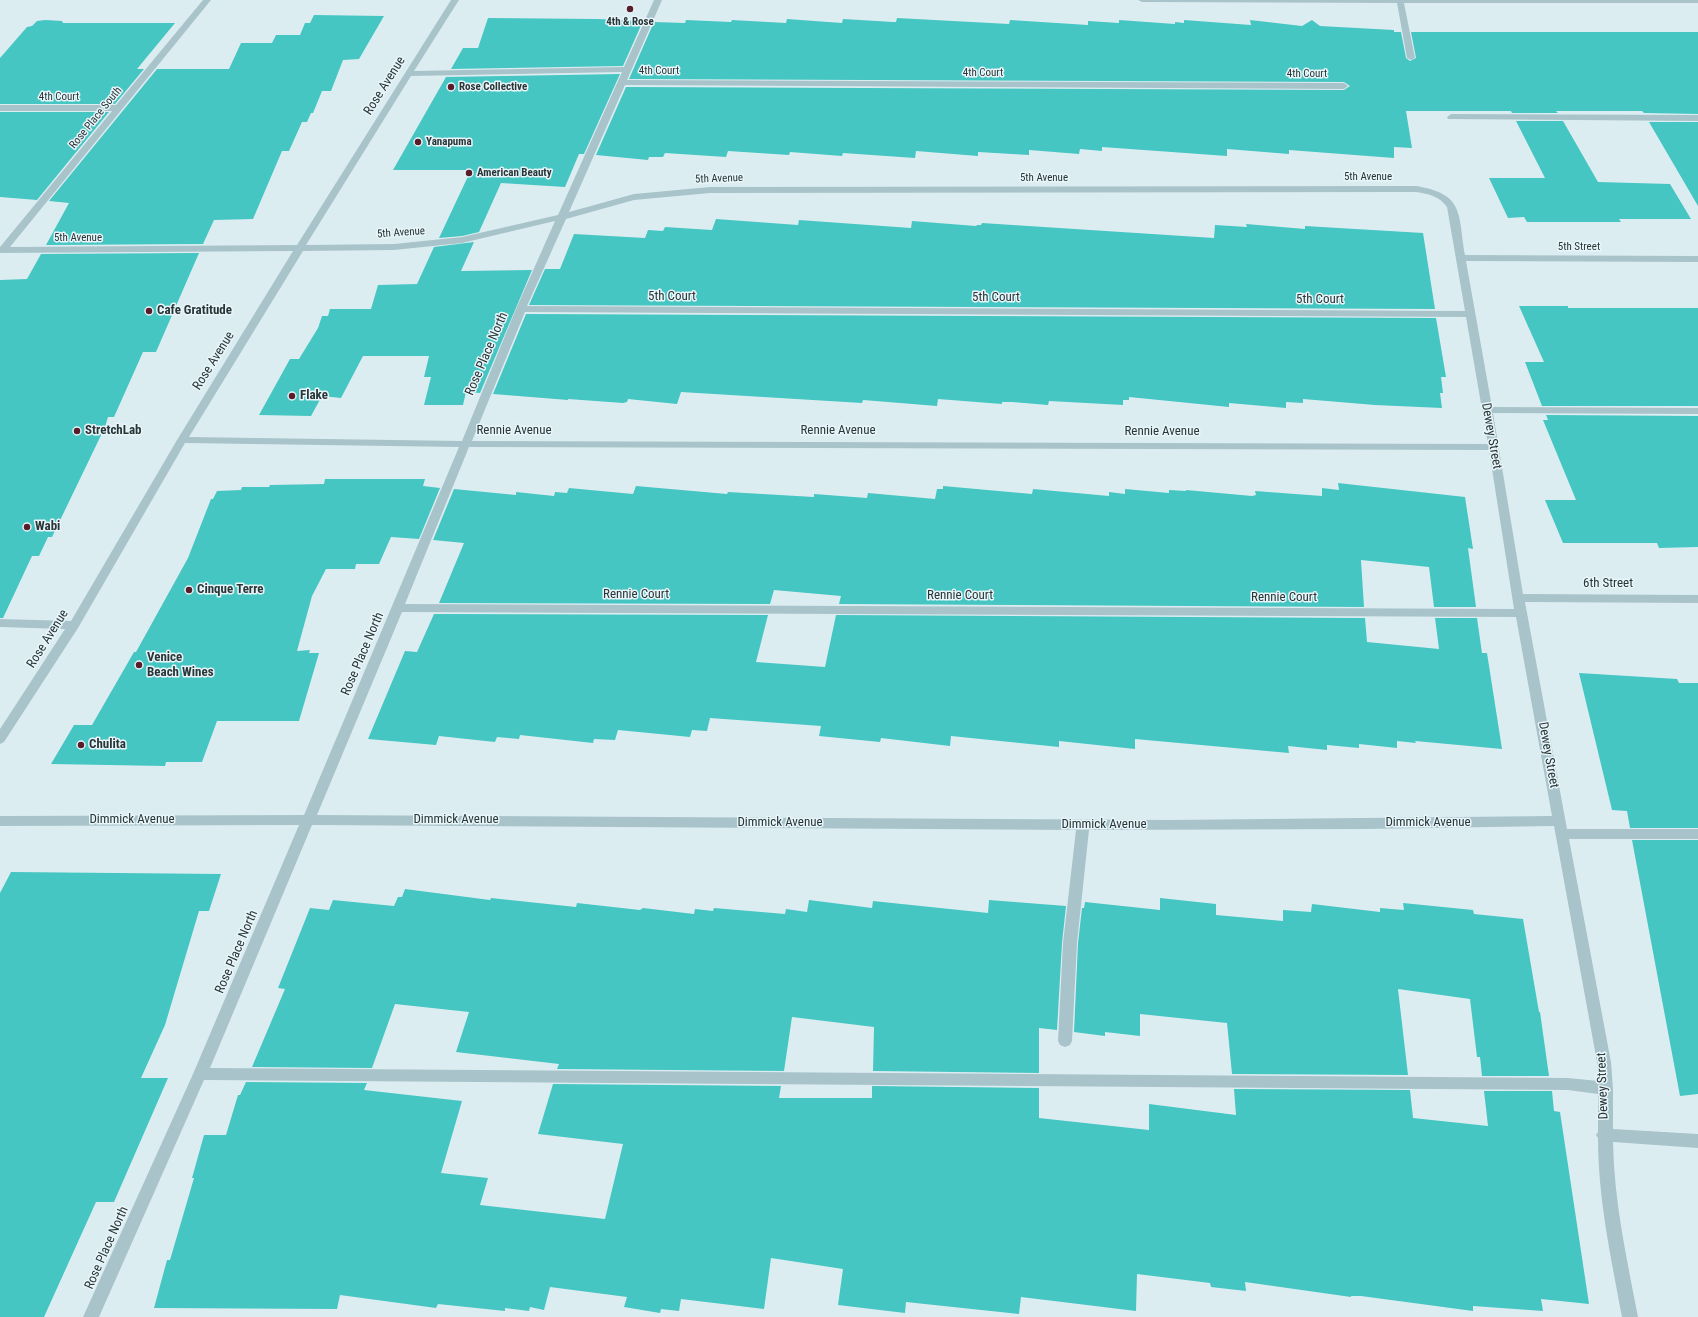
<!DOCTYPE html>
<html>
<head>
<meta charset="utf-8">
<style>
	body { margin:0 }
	canvas { display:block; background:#dcedf2 }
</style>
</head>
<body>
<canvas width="1698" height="1317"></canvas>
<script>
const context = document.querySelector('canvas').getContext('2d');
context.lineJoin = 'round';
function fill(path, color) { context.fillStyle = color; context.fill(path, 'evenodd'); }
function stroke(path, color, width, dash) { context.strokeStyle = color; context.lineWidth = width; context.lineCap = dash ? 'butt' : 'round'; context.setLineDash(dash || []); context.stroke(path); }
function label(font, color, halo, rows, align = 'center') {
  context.font = font + ' "Roboto Condensed",sans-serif'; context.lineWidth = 3; context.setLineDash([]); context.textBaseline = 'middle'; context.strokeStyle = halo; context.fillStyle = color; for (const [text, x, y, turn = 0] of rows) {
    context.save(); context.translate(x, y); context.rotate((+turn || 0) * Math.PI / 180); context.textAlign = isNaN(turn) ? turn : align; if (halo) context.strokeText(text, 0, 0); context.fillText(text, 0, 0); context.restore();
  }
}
const building = new Path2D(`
	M314,15L384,16L359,59L343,60L331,91H322L313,113H311L307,122H302L289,151H282L253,219L214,220L203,244L46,245L69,203L49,201L157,69H229L241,43H272L276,35H300L305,23H310Z
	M488,18L598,19L643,21L623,66L451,69L463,48H478Z
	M897,18L1009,24L1010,20L1088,25V21L1119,23V20L1175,24V22L1184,23V20L1251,25L1250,20L1302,26L1312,20L1320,26L1394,30V32H1401L1406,58L1410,61L1416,58L1411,32H1698V114L1644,113L1642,111H1556L1558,113H1512L1511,111H1406L1412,148L1394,147V158L1289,150V154L1227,149V156L1102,147V151L1080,149L1079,154L1029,150V155L978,152V156L916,151L915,158L843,153L842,156L790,152L789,155L728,151L726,157L665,153L663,157H649L648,160L596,155L626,87L1344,90L1350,86L1344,82L629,79L654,22L685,23L686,20L731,22L732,20L786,23L787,19L842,23L843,19L893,22H896Z
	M45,20L62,21L63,23H175L137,69H144L115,104H0V58L27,27L32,26L37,21Z
	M620,74L584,154H579L565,187L501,183L479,232L462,236L439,238L471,170H393L446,77Z
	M0,112H109L37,200L0,197Z
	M1516,121H1563L1598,182L1670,184L1691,219H1619L1621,222H1527L1524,217L1508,218L1489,178H1545Z
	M1649,122H1698V206Z
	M716,219L798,225L799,220L911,228L912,221L976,226L977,225H981L982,223L1214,238L1215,225L1247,227L1246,224L1305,229V226L1423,233L1435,309L529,305L545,269H560L574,234L645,238L648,230L663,231L665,227L712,230Z
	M474,242L461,271L532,270L480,393L466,392L463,405H424L431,377H424L429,356H363L341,398L322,396L311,416L259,415L290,359H299L318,328L322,316H328L330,309H371L378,285L417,284L434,247Z
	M199,253L156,352H143L114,417H108L105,427L52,537H48L39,556H32L3,618H0V280L27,279L41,254Z
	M1519,306H1568V308H1698V406H1542L1525,362H1544Z
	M526,314L1436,318L1446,377H1441L1443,393H1440L1442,408L1375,405L1303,399V403L1286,402V408L1229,403V407L1129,397V400H1123V405L1049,401L1048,405L1012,402H1002V404L938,399L937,406L863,400L862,403L681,392L677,404L628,399L627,402L623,403L568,399V400L493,394Z
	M1546,415L1698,416V547L1659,548L1657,543H1563L1545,500H1576L1543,420H1548Z
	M325,479H425L423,486L440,488L419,539L391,537L379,564H356L355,569H326L312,596L297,651L310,650L309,653H319L299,721H217L202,762H166L165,766L51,764L74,725H92L134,652H136L188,558L211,499H213L217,491L241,490L242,487H269L270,485L324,484Z
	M1338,483L1465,497L1473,549L1468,548L1476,607H1434L1429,567L1361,560L1364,607L839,604L841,596L774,590L770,604L439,603L464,543L433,540L454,489L516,495V492L554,496L555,492L567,493L569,488L633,494L636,486L727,494L728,492L814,497V494L867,498L868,493L935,499L937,489H943V486L1032,494L1033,489L1109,496V492L1125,494V489L1169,493V490L1186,491V490L1252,496L1256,495L1255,491L1322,496V488L1339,490Z
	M434,614L768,615L756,662L825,667L836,615L1365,618L1367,642L1439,649L1435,618H1477L1482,653H1487L1502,749L1415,741L1416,743L1397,741V748L1359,744V748L1327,745V750L1288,746L1289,753L1135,739V749L1059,741V747L951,736L950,746L881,738L880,742L819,736L821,726L710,718L707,731L692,730L690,737L618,730L615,740L594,739L593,743L520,735L519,739L497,737L495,742L439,736L436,745L368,739L405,651L417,652Z
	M1579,673L1677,679L1679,683H1698V828H1630L1627,811L1612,810Z
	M1632,840H1698V1094L1680,1096Z
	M11,872L221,874L209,911H199L165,1025L141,1078H168L114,1202H96L44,1317H0V893Z
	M405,889L490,900L491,898L576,907L577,903L640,910L643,908L694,914L695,909L713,911L714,908L785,914L786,909L807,912L809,900L872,908L873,901L988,913L989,900L1066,906L1062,943L1057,1030L1039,1028V1073L873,1071L874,1027L792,1017L784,1071L557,1069L559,1064L456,1052L469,1012L395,1004L372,1068L252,1067L285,989L278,988L310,908L329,910L333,900L394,906L398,897H402Z
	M1160,898L1216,904V915L1283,921V910L1311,912L1312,904L1380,912V908L1404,910L1403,903L1473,910L1474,914L1523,919L1539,1012H1540L1549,1076H1482L1480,1057H1477L1470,999L1398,989L1408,1075L1232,1074L1227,1023L1140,1014V1036L1105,1032V1036L1074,1032L1078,943L1082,908H1084L1085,902L1160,910Z
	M246,1082L367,1083L364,1090L462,1101L441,1173L488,1178L480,1205L605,1219L623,1144L538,1134L553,1084L781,1086L779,1098H872V1086L1039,1088V1118L1149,1130V1104L1236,1115L1234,1089L1410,1090L1413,1118L1488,1126L1484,1091H1552L1554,1111L1560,1112L1589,1304L1541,1299L1543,1311L1473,1306V1311L1361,1296H1351V1297L1245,1282L1246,1291L1211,1287L1210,1283L1137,1274L1136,1311L1021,1297L1019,1314L906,1302L905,1313L838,1305L843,1269L771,1258L764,1309L681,1299L679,1311L661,1309L660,1313L624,1307L627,1297L550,1287L544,1310L530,1307L529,1311L505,1308V1311L438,1304L436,1308L340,1295L337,1309L154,1308L167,1260H170L194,1178H192L204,1135H226L238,1095H240Z`);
const minor = new Path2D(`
	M203,0H211L10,247L297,245L451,0H459L414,71L624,67L654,0H662L627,80L1344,83L1348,86L1344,89L625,85L569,212L634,194L710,187L1416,186C1465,194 1458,214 1465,255L1698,256V262L1466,261L1492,407L1698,408V414L1493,413L1523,594L1698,595V603L1525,602L1567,829H1698V839H1569L1611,1062L1613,1089V1129L1698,1134V1148L1613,1142C1614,1202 1627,1259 1638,1317H1622C1611,1257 1598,1199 1598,1138L1596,1135L1598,1132V1094L1568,1090L204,1080L99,1317H83L193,1074L299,825L0,826V816L304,815L459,447L185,443L78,628L4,742L0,744V729L65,629L0,627V619L71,621L177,440L293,251L0,253V247L112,111H0V105H116ZM622,72L558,215L462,237L394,244L306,245L411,76ZM1416,192C1429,194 1439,196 1447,207L1465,311L527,306L566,219L634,200L710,193ZM555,221L516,309L462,441L189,437L303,251L394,250L462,243ZM525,312L1466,317L1488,444L472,441ZM469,447L1489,450L1514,609L405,604ZM402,612L1516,617L1552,816L1170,820L317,815ZM312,825L1076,830L1063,943L1058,1041L1060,1045L1065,1047L1070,1045L1072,1041L1077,943L1089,830L1365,829L1554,826L1597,1062L1598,1081L1568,1078L210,1068Z
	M1138,0H1698V3H1404L1415,58L1411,60L1407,58L1397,3L1142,2Z
	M1451,114L1698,115V121L1448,119L1447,117Z`);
const markers = [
	[630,9,4,"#591d2a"],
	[451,87,4,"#591d2a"],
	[418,142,4,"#591d2a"],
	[469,173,4,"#591d2a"],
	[149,311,4,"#591d2a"],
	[292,396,4,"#591d2a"],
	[77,431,4,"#591d2a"],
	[27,527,4,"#591d2a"],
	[189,590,4,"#591d2a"],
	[139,665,4,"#591d2a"],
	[81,745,4,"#591d2a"]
];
const farPoinames = [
	["4th & Rose",630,22,"center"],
	["Rose Collective",459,87],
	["Yanapuma",426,142],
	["American Beauty",477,173]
];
const farStreetnames = [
	["4th Court",659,71],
	["4th Court",983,73],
	["4th Court",1307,74],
	["4th Court",59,97],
	["Rose Place South",96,118,-51],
	["5th Avenue",1368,177],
	["5th Avenue",1044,178],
	["5th Avenue",719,179,-2],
	["5th Avenue",401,233,-4],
	["5th Avenue",78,238],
	["5th Street",1579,247]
];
const streetNames = [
	["Rose Avenue",385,86,-58],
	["5th Court",672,297],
	["5th Court",996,298],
	["5th Court",1320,300],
	["Rose Place North",487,354,-67],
	["Rose Avenue",214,361,-58],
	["Rennie Avenue",514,431],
	["Rennie Avenue",838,431],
	["Rennie Avenue",1162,432],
	["Dewey Street",1491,436,80],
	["6th Street",1608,584],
	["Rennie Court",636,595],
	["Rennie Court",960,596],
	["Rennie Court",1284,598],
	["Rose Avenue",48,639,-58],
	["Rose Place North",363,654,-67],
	["Dewey Street",1548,755,80],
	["Dimmick Avenue",132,820],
	["Dimmick Avenue",456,820],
	["Dimmick Avenue",780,823],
	["Dimmick Avenue",1428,823],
	["Dimmick Avenue",1104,825],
	["Rose Place North",237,952,-67],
	["Dewey Street",1603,1086,-92],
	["Rose Place North",107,1248,-66]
];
const poiNames = [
	["Cafe Gratitude",157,311],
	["Flake",300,396],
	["StretchLab",85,431],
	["Wabi",35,527],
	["Cinque Terre",197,590],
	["Venice",147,658],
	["Beach Wines",147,673],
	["Chulita",89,745]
];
fill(building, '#46c6c2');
fill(minor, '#a8c4ca');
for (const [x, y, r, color] of markers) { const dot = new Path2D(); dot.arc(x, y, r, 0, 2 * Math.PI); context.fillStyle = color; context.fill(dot); stroke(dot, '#e8f5fa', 1.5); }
label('bold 11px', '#283637', '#e8f5fa', farPoinames, 'left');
label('11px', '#283637', '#e8f5fa', farStreetnames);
label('13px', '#283637', '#e8f5fa', streetNames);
label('bold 13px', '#283637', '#e8f5fa', poiNames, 'left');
</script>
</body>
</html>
